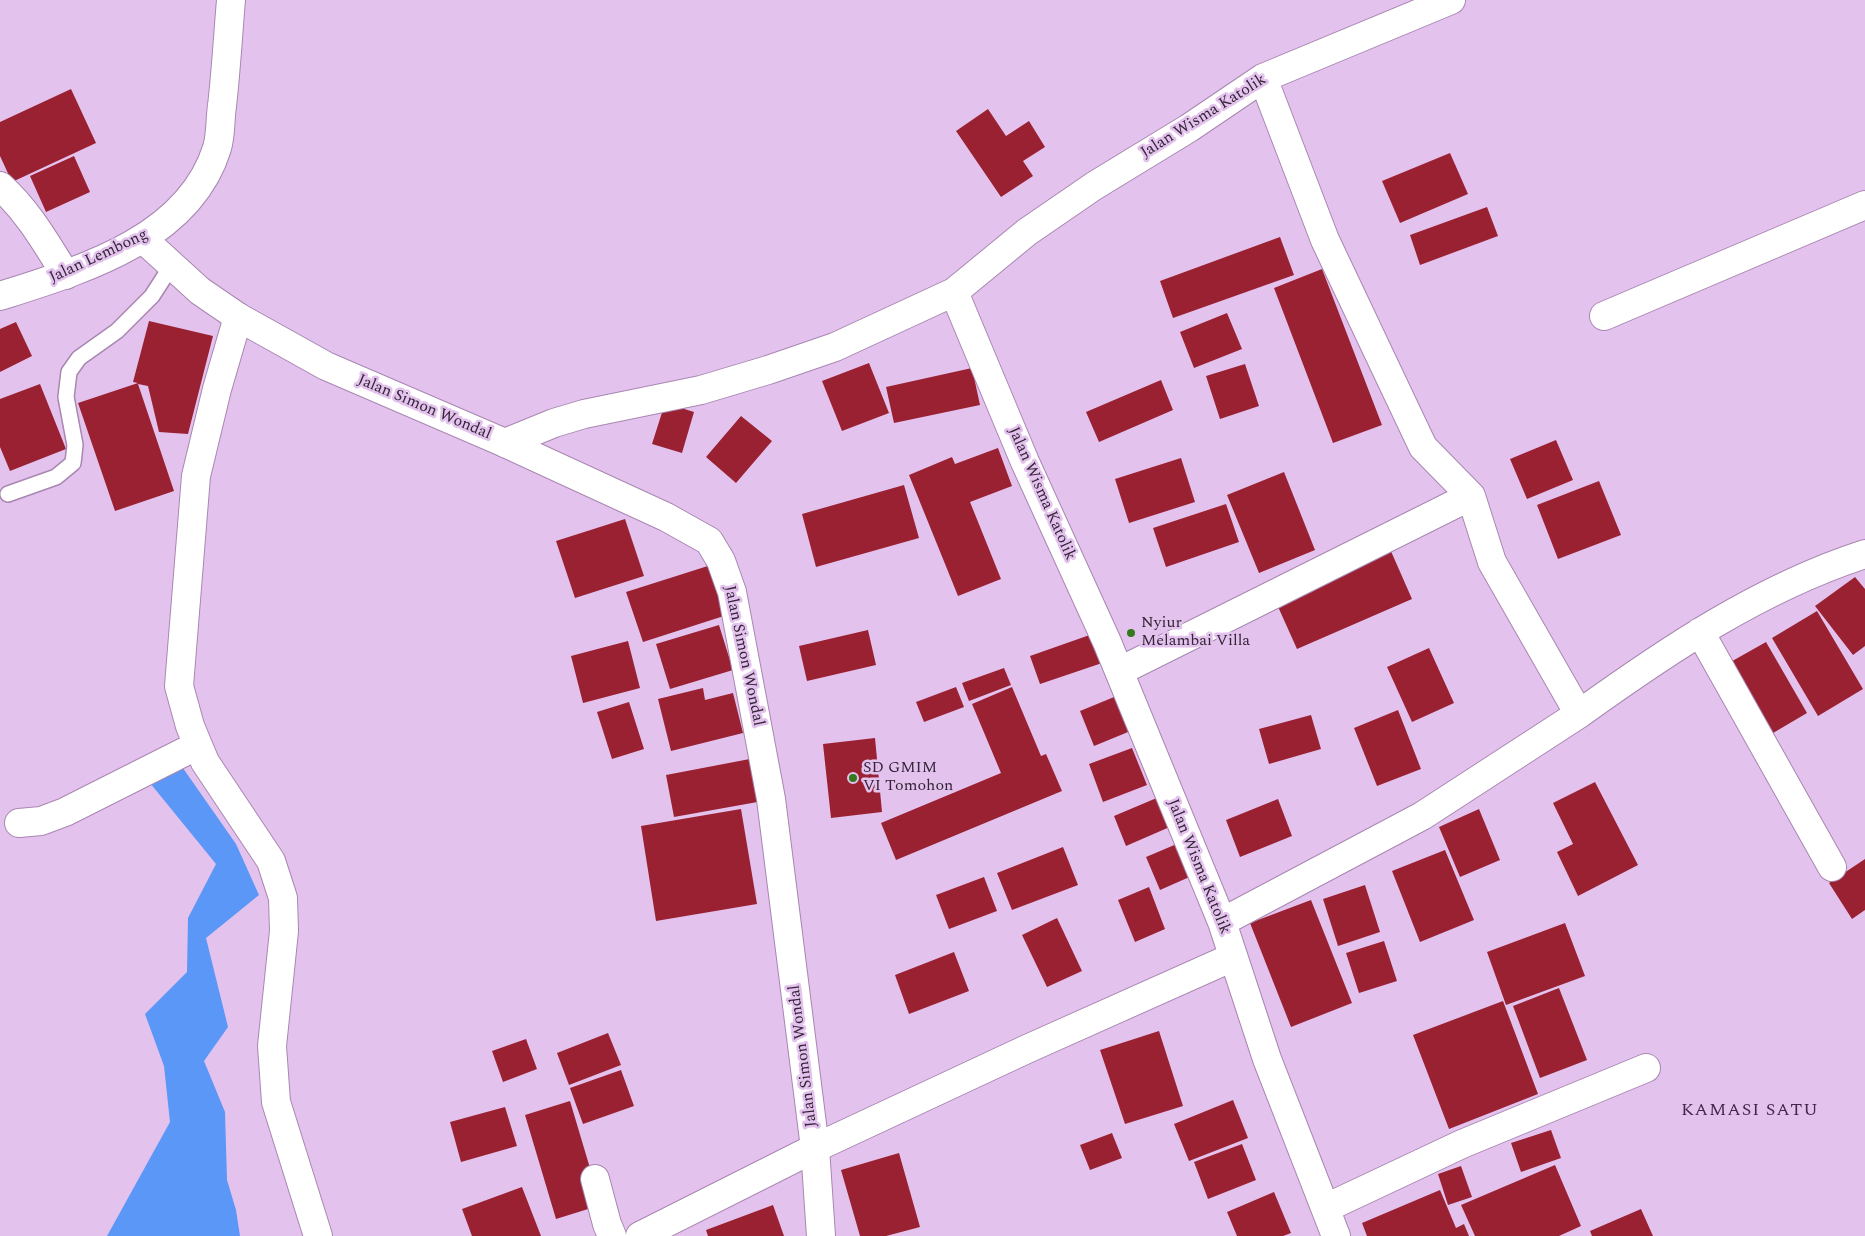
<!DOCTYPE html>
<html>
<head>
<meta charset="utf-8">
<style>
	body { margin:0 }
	canvas { display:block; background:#e4c2ee }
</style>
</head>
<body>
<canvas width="1865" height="1236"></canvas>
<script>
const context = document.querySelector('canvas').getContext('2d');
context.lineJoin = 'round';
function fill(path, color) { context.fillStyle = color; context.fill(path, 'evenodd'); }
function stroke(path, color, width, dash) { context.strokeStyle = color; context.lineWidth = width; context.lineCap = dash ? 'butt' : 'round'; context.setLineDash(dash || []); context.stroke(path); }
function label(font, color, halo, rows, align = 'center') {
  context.font = font + ' Spectral,serif'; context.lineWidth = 5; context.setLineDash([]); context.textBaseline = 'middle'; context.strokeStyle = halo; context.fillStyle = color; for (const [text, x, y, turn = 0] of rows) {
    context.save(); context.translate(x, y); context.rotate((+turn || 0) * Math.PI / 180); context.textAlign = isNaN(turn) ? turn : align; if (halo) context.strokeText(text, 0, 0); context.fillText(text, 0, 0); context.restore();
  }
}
const water = new Path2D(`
	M178,761L236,844L259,895L206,938L228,1027L204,1061L225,1112L227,1180L236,1210L240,1236H107L170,1122L164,1066L145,1014L187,972L188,918L216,864L150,783Z`);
const building = new Path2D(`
	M71,89L96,143L12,182L0,156V122Z
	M988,109L1006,136L1029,121L1045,147L1023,161L1033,176L1001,197L956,131Z
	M1450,153L1468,194L1400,223L1382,181Z
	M74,156L90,192L46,212L30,176Z
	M1487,207L1498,236L1420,265L1410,235Z
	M1280,237L1294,275L1173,318L1160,281Z
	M1322,269L1382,425L1333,443L1274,288Z
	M1227,313L1242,349L1194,368L1180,332Z
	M149,321L213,336L188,434L159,432L148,386L138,384L174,491L115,511L78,403L138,383L133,382Z
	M16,322L32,356L0,372V329Z
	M869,363L889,413L842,431L822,381Z
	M1245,364L1259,406L1220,419L1206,376Z
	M972,368L980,405L894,423L886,387Z
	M1161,380L1173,410L1099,442L1086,412Z
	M40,384L66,449L10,471L0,447V399Z
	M665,403L694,412L682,453L652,444Z
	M741,416L772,441L736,483L706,457Z
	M1556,440L1573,480L1527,499L1510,459Z
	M998,448L1012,486L970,502L1001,579L958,596L909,475L952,457L955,464Z
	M1181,458L1195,502L1129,523L1115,479Z
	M1284,472L1315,550L1259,573L1227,495Z
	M1599,481L1621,535L1558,559L1537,505Z
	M904,485L919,538L816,567L802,514Z
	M1226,504L1239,542L1166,567L1153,528Z
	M625,519L644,576L575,598L556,541Z
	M1390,549L1412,599L1297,649L1275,600Z
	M711,565L727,615L643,642L626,592Z
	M1855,577L1865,589V646L1853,655L1815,606Z
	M1817,611L1863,689L1818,716L1772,638Z
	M719,625L733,670L670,689L656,644Z
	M868,630L876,665L807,681L799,646Z
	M1101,631L1111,660L1040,684L1030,656Z
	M628,641L640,688L583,703L571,656Z
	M1766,642L1807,713L1768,736L1727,664Z
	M1429,648L1454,703L1412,722L1387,667Z
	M1004,668L1011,685L969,701L962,683Z
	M956,687L964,707L924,722L916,702Z
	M1012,687L1041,756L1046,754L1062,791L896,860L881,823L1001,773L972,704Z
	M703,688L705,700L733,693L743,733L671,751L658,699Z
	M1119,695L1133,730L1094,746L1080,711Z
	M629,702L644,749L612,759L597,712Z
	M1398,710L1421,769L1377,786L1354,728Z
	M1311,715L1321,749L1269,764L1259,729Z
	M875,738L882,812L831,818L823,744Z
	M1132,748L1147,785L1103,802L1089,764Z
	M755,758L763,801L674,817L666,775Z
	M1595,782L1638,865L1578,896L1557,852L1573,844L1553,803Z
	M1159,797L1172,826L1126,846L1114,816Z
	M1278,799L1292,836L1240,857L1226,820Z
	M741,809L757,904L656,921L641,826Z
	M1479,809L1500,860L1460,877L1439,827Z
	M1179,843L1194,875L1160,890L1146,857Z
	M1063,847L1078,885L1012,910L997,873Z
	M1445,850L1474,920L1420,942L1392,871Z
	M1865,859V910L1852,919L1829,883Z
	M984,877L997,911L949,929L936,895Z
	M1365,885L1380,932L1338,946L1323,899Z
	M1149,887L1165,929L1135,942L1118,900Z
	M1311,900L1352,1003L1291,1027L1250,923Z
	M1057,918L1082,971L1047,987L1022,935Z
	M1565,923L1585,976L1506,1005L1487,952Z
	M1384,941L1397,981L1359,993L1346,953Z
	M954,952L969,991L909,1014L895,975Z
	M1559,988L1587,1060L1540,1078L1513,1006Z
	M1503,1001L1538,1094L1449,1129L1413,1035Z
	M1159,1031L1183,1106L1125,1124L1100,1050Z
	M608,1033L621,1065L569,1085L557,1053Z
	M526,1039L537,1069L503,1082L492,1051Z
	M621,1070L634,1106L583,1124L570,1088Z
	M1233,1100L1248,1138L1189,1161L1174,1124Z
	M570,1101L601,1205L556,1219L525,1115Z
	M505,1107L517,1146L461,1162L450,1122Z
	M1551,1130L1561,1158L1521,1172L1511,1143Z
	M1112,1133L1122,1158L1090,1170L1080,1145Z
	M1242,1144L1256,1180L1208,1199L1194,1162Z
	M899,1153L920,1227L886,1236H860L841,1170Z
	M1555,1165L1581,1226L1559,1236H1475L1461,1205Z
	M1461,1166L1472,1197L1448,1205L1438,1174Z
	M522,1187L541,1236H472L462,1209Z
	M1440,1190L1456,1228L1464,1224L1469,1236H1367L1362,1223Z
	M1274,1192L1291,1233L1283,1236H1237L1227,1212Z
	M773,1205L784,1236H708L706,1230Z
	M1641,1209L1653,1236H1592L1590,1231Z`);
const lane = new Path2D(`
	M8,494L56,477L73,463L75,445L66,397L69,372L79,358L117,331L152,296L172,265`);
const street = new Path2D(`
	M1263,78L1325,240L1423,447L1471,496L1492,562L1579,714C1668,650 1760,588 1865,554
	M0,186C28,211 46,243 66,275
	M1604,316L1865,205
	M238,317L217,389L196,476L179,686L190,726L205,762L271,861L283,898L284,931L272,1046L276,1102L318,1236
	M505,443L554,423L584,414L701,390L768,370L835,347L954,292
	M1700,632L1832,867
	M1120,671L1471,496
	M19,823L41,821L65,812L198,745
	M1222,922L1422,816L1579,714
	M595,1179L607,1224L612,1236
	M1326,1208L1462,1144L1646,1068
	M640,1236L815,1148L1027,1049L1233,957
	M1336,1236L1267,1059L1222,922L1107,642L1025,462L954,292L1027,232L1094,186L1189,128L1263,78L1451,0`);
const secondary = new Path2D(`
	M143,239L200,291L238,317L326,366L505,443L666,517L709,541L721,561L732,592L771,799L815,1148L821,1236
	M0,296C82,270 189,239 217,148C221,135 220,119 222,106C226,71 228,35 231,0`);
const markers = [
	[1131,633,5,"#34791b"],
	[853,778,5,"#34791b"]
];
const streetNames = [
	["Jalan Wisma Katolik",1204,117,-32],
	["Jalan Lembong",99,257,-25],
	["Jalan Simon Wondal",424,408,23],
	["Jalan Wisma Katolik",1041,494,66],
	["Jalan Simon Wondal",743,656,78],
	["Jalan Wisma Katolik",1198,867,68],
	["Jalan Simon Wondal",804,1056,-97]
];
const poiNames = [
	["Nyiur",1141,624],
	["Melambai Villa",1141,642],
	["SD GMIM",863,769],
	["VI Tomohon",863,787]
];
const neighbourhoodNames = [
	["KAMASI SATU",1750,1111]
];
fill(water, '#5a97f6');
fill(building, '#992132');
stroke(lane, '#a887b1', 18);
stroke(street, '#a887b1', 30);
stroke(secondary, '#a887b1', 30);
stroke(lane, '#fff', 15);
stroke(street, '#fff', 28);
stroke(secondary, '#fff', 28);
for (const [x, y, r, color] of markers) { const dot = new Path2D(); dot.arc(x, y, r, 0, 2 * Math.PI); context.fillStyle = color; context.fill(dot); stroke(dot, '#e4c2ee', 2); }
label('16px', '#332536', '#e4c2ee', streetNames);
label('16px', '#332536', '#e4c2ee', poiNames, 'left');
context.letterSpacing = '1px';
label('18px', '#43274a', '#e4c2ee', neighbourhoodNames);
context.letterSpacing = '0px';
</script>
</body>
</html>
